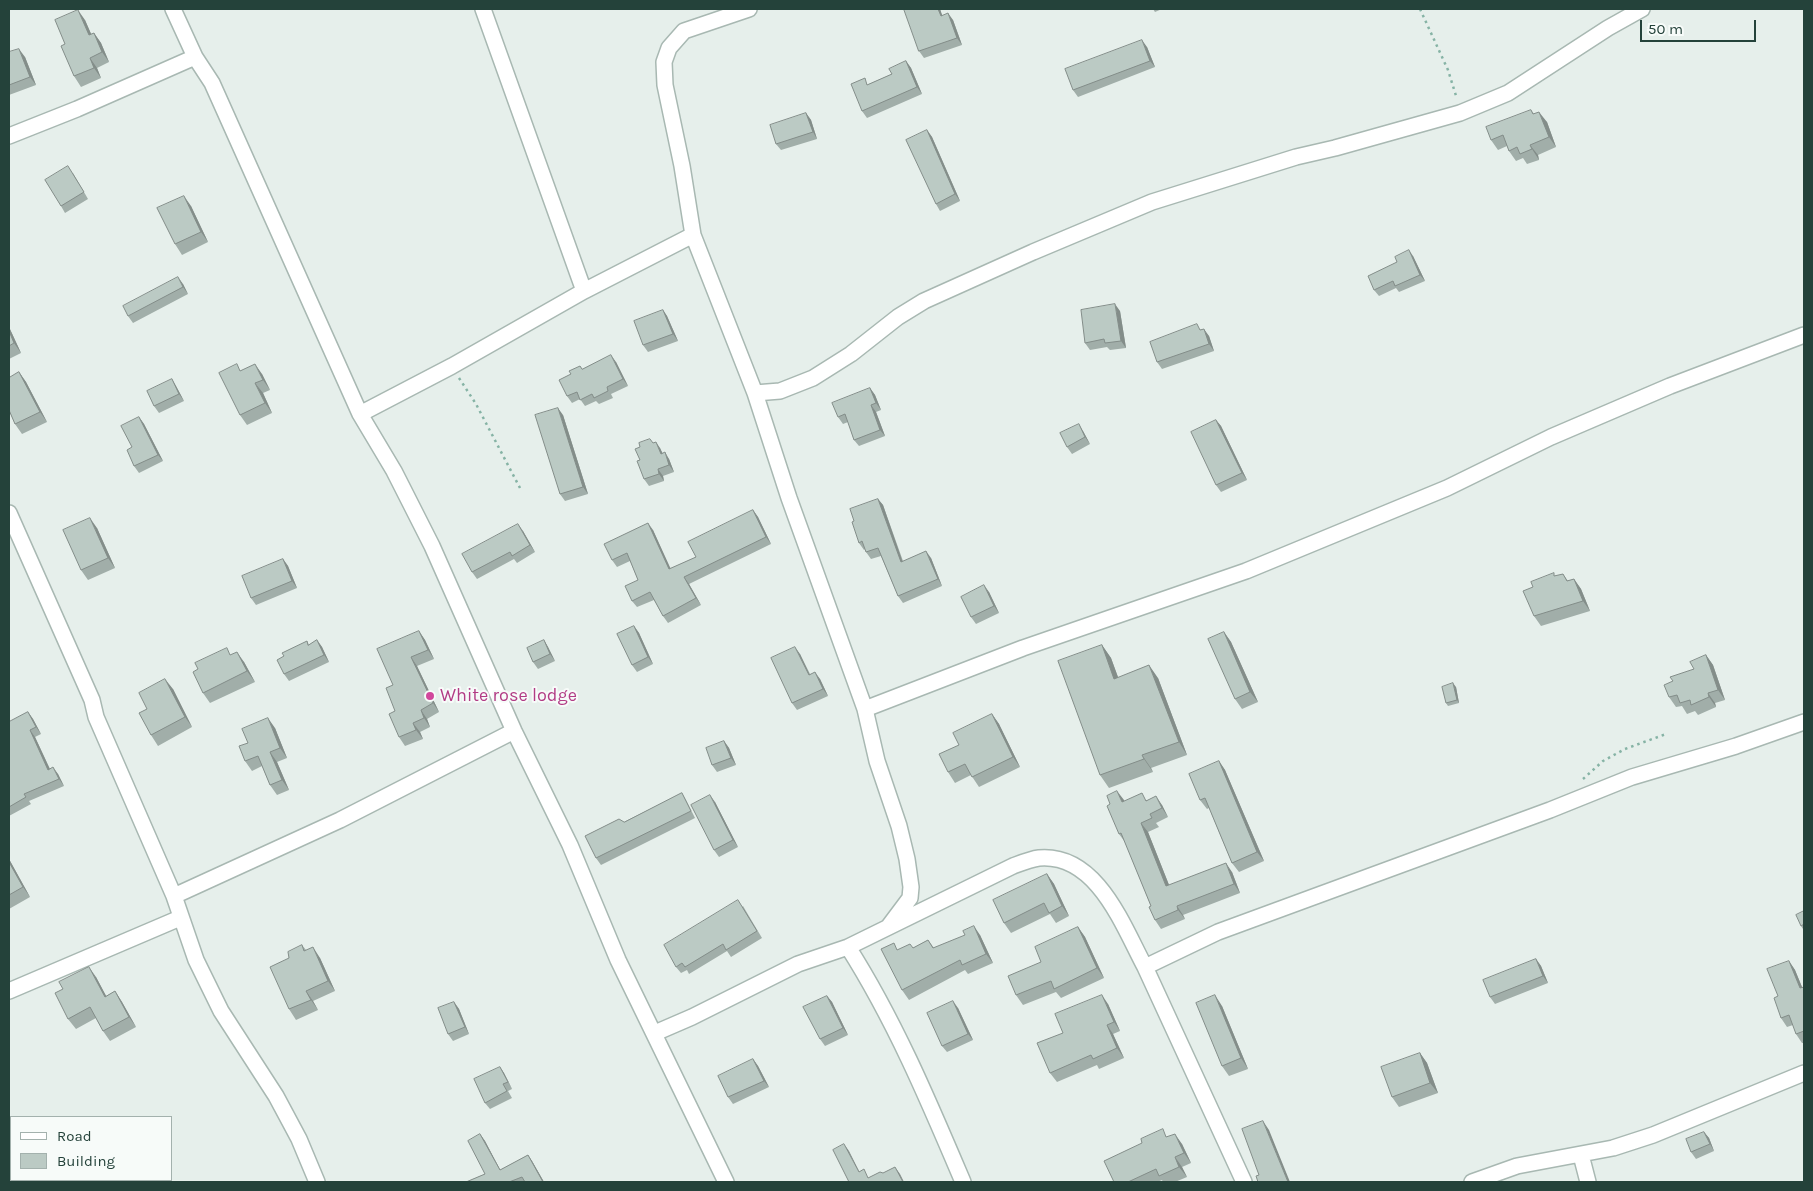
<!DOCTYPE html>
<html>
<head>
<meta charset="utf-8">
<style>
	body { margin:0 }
	#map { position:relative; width:1813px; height:1191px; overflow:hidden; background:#e6efeb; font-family:Karla,sans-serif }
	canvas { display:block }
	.frame { position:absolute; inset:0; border:10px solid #24423a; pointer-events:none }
	.legend { position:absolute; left:10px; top:1116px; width:162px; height:65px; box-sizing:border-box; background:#f7fbf9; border:1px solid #a3b1ad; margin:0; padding:6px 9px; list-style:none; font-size:15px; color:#24423a }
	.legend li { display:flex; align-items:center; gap:10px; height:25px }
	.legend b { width:25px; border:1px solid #a3b1ad }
	.scale { position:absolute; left:1640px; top:20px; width:116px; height:22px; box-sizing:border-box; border:2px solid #24423a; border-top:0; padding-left:6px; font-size:15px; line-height:18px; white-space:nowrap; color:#24423a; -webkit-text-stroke:4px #f7fbf9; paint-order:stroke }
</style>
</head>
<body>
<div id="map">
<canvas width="1813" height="1191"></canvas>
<div class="frame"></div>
<ul class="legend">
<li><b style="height:6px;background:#fff"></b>Road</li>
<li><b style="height:14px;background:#bbcac4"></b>Building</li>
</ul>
<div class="scale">50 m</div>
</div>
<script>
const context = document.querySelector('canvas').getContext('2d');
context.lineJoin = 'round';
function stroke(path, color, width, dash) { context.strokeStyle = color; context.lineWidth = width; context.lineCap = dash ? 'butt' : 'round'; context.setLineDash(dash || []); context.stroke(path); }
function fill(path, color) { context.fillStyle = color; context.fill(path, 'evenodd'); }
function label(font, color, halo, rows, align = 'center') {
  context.font = font + ' Karla,sans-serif'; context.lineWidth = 4; context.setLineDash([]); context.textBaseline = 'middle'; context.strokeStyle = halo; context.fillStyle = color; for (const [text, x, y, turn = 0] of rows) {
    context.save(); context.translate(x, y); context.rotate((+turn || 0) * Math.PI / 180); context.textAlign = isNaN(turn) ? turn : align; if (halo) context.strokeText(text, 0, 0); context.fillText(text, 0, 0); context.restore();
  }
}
const path = new Path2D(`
	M1420,9L1448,70L1457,99
	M459,378L476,404L520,488
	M1583,779L1603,761L1625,749L1666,734`);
const street = new Path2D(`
	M173,9L195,57L212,83L360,414L394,471L432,546L514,731L570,845L618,960L726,1182
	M483,9L584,291
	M749,9L684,31L669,48L664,62L665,85L682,166L693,235L755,393L789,498L865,709L877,761L899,826L907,859L911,887L910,898L889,926
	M9,136L77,109L195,57
	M755,393L780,391L813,378L851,354L898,317L924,301L1033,252L1152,202L1296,157L1335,148L1460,113L1508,93L1608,28L1642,9
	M360,414L452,366L584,291L693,235
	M9,513L92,700L96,717L174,896L196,960L221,1011L276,1096L299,1139L317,1182
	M865,709L1023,648L1246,571L1447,488L1551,437L1670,386L1804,335
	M174,896L340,820L514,731
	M848,947C895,1021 929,1102 963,1182
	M1145,967L1244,1182
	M9,991L180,918
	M655,1033L692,1017L798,964L848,947L1013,866C1021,863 1031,859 1039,858C1097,853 1123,926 1145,967L1218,932L1550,810L1632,777L1736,746L1804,722
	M1581,1155L1588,1182
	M1472,1182L1517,1166L1613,1148L1653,1135L1804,1073`);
const wall = new Path2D(`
	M904,9H940L942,16L953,20L962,45L924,58L919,51Z
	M1153,9H1162L1155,12Z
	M85,20L91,34L94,33L101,43L109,62L97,68L101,78L81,87L74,76L65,44Z
	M1147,47L1155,67L1078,97L1073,90Z
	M9,52L25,57L36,85L9,95Z
	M906,61L911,68L922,94L867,118L862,111L869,84L892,74Z
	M1531,110L1534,114L1547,122L1556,147L1538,155L1539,160L1527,164L1523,158L1516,161L1509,151L1507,146L1498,150L1491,140Z
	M806,113L811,120L817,139L781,150L776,144Z
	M927,130L932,137L960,201L940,211L936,204Z
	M73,173L88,199L65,213L61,206Z
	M191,206L208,242L182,255L175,244Z
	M1413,256L1425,281L1399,292L1396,288L1379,296L1374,290Z
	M183,284L188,294L133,323L128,316Z
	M663,310L667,316L678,341L648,352L643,345Z
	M1120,311L1126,348L1110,350L1107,347L1090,350L1085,343Z
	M9,327L21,353L9,359Z
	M1201,330L1209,336L1214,351L1162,369L1157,362Z
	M616,362L628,386L611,394L613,398L599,404L596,401L585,406L580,399L572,403L567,396L571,374L580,366L582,369Z
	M241,370L262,374L270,390L263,393L272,413L247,425L240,415Z
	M19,372L26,382L47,422L22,434L15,424L10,413L9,414V378Z
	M172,379L176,386L184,401L159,413L154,406Z
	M870,388L875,395L881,410L876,412L885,436L859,446L854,440L848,422L843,424L838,417Z
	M563,415L588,494L565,501L560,494Z
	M139,417L144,424L163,461L139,473L134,466L132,447Z
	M1216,420L1221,426L1247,480L1221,492L1216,485Z
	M1083,431L1090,444L1072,454L1067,447Z
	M653,443L660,448L662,453L669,459L674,472L663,476L664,481L649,486L644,479Z
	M878,499L883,505L903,561L931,558L942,586L903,603L898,596L881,556L871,559L866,552L865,549L864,550L859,543L854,521Z
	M753,510L758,517L771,544L689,584L701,605L668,623L663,616L654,600L637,607L632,601L638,580L630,561L617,567L612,560L653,530L670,569L696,557Z
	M97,528L115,568L88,580L81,570Z
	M523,531L535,552L517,563L514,559L477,579L472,572Z
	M283,559L288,566L297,588L256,605L251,598Z
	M1563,574L1568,581L1574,579L1581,589L1590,611L1541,626L1534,616L1533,587L1556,576Z
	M989,592L999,613L976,624L971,617Z
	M634,626L639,633L653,664L637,672L632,665Z
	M419,631L425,640L434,659L417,666L439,712L427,719L430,727L420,732L423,739L405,746L399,737L393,685Z
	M1224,632L1231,642L1258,702L1242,709L1235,699Z
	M317,640L322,647L329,662L289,681L284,674V656L307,641L309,645Z
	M544,640L548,647L555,661L538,669L533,662Z
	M1102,645L1111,658L1118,677L1158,678L1187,755L1151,768L1153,772L1109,788L1100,775Z
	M232,654L244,662L255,682L210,703L203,693Z
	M800,654L810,674L820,679L828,696L797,710L792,703Z
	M1706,655L1713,665L1725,700L1715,703L1716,707L1698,715L1695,711L1687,714L1682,706L1676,707L1669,697L1673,681L1694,669Z
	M1456,687L1459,703L1448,706L1446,703Z
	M173,689L192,727L158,746L151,735L147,709Z
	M28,712L33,719L41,734L35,737L50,769L58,774L64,786L29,801L31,804L9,816V722Z
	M992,714L999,724L1020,767L979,787L971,775L955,783L948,772Z
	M275,728L287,758L277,762L289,790L277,795L270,785L262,766L252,771L245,761L248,743Z
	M724,741L729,748L736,765L717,772L712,765Z
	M1219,761L1225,770L1264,861L1239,872L1232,863L1209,808L1207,809L1200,800Z
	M682,793L686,800L695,818L601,865L596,858L624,822Z
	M1147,800L1162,805L1168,817L1156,823L1159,827L1148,832L1169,885L1232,872L1240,893L1183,915L1185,919L1161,929L1155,920L1151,906L1125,842L1119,834L1124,801Z
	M715,802L738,847L719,857L714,850Z
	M9,859L30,897L9,909Z
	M1047,874L1054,884L1069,916L1056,923L1050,914L1011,933L1004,923Z
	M743,906L762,938L731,957L727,951L689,974L687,970L681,973L676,967Z
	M1804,911V929H1803L1801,926Z
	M1078,927L1085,937L1104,978L1061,998L1056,992L1023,1005L1016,995L1041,962Z
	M980,935L993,963L968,974L965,970L909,1000L902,990L898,950L913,948L928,940L934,948Z
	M302,945L306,950L320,958L335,991L313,1001L318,1010L296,1020L289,1009V958Z
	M1536,959L1541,966L1548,983L1495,1004L1490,997Z
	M1789,961L1795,970L1802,987H1804V1043H1802L1796,1034L1793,1025L1787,1027L1781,1018L1778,996Z
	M96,977L106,996L115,991L122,1002L136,1027L110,1041L103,1031L96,1018L76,1029L68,1019Z
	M827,996L832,1002L848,1035L825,1046L820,1039Z
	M454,1002L459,1009L469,1034L453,1041L448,1034Z
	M1108,1004L1120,1031L1113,1034L1124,1058L1099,1069L1097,1065L1057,1082L1050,1073L1063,1033Z
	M1222,1006L1248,1069L1229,1076L1222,1066Z
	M958,1008L973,1040L947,1052L942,1046Z
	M1420,1053L1427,1063L1438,1093L1399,1107L1392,1097Z
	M753,1059L758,1066L769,1087L733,1104L728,1097Z
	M500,1067L504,1073L512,1089L508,1091L512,1098L490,1109L485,1103Z
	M1704,1132L1709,1138L1714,1151L1696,1159L1691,1152Z
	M480,1134L485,1141L500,1170L528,1155L532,1161L544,1182H466L485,1174Z
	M1168,1137L1182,1144L1191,1163L1182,1167L1187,1177L1175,1182H1163L1162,1180L1157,1182H1114Z`);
const shadedWall = new Path2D(`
	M938,9H940L945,23L941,16Z
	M78,10L85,20L96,45L89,35Z
	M948,13L953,20L962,45L957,38Z
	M94,33L101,43L109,62L102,52Z
	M1142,40L1147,47L1155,67L1150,61Z
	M19,49L25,57L36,85L30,77Z
	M90,58L97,68L101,78L94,68Z
	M906,61L911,68L922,94L917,87Z
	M1539,112L1547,122L1556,147L1549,137Z
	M806,113L811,120L817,139L813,132Z
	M927,130L932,137L960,201L955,194Z
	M1530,145L1538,155L1539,160L1532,149Z
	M184,196L191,206L208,242L201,232Z
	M1409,250L1413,256L1425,281L1420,275Z
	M178,277L183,284L188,294L183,287Z
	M1115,304L1120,311L1126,348L1121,341Z
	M663,310L667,316L678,341L673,334Z
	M9,327L21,353L14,343L9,331Z
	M1204,329L1209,336L1214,351L1209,344Z
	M611,355L616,362L628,386L623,379Z
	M255,364L262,374L270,390L263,380Z
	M19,372L26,382L47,422L40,412Z
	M172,379L176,386L184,401L179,394Z
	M255,383L263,393L272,413L265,403Z
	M870,388L875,395L881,410L876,403Z
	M871,405L876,412L885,436L880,430Z
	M558,408L563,415L588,494L583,487Z
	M139,417L144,424L163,461L158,455Z
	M1216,420L1221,426L1247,480L1242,473Z
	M1079,424L1083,431L1090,444L1085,437Z
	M656,442L660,448L666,460L661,454Z
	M665,452L669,459L674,472L669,465Z
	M658,469L663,476L664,481L659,474Z
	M878,499L883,505L905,569L901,562Z
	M753,510L758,517L771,544L766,537Z
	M90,518L97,528L115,568L108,558Z
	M648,523L653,530L674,576L669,569Z
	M518,524L523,531L535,552L530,545Z
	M926,551L931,558L942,586L938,579Z
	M283,559L288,566L297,588L292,581Z
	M684,577L689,584L701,605L696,598Z
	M1574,579L1581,589L1590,611L1583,601Z
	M984,585L989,592L999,613L994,606Z
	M634,626L639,633L653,664L648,657Z
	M419,631L425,640L434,659L428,650Z
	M1224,632L1231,642L1258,702L1250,692Z
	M317,640L322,647L329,662L324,655Z
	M544,640L548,647L555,661L550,654Z
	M1102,645L1111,658L1123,691L1114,679Z
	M795,647L800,654L813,682L809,675Z
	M237,652L244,662L255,682L247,671Z
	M1706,655L1713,665L1725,700L1718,690Z
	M411,657L417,666L439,712L433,703Z
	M1149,665L1158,678L1187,755L1179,742Z
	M815,672L820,679L828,696L823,689Z
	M165,679L173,689L192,727L185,717Z
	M1453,683L1456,687L1459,703L1457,700Z
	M1708,693L1715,703L1716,707L1709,697Z
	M421,710L427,719L430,727L424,718Z
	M28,712L33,719L41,734L36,727Z
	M992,714L999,724L1020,767L1013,757Z
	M268,718L275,728L287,758L280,748Z
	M413,723L420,732L423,739L416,730Z
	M30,730L35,737L53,776L48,770Z
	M724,741L729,748L736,765L731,758Z
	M270,752L277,762L289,790L282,780Z
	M1142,755L1151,768L1153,772L1144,759Z
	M1219,761L1225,770L1264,861L1257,852Z
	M53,767L58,774L64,786L59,779Z
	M1117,791L1124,800L1129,811L1122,802Z
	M710,795L715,802L738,847L733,840Z
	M1156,796L1162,805L1168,817L1162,808Z
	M1141,823L1148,832L1173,895L1166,886Z
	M9,859L30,897L23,887L9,862Z
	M1226,863L1232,872L1240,893L1234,884Z
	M1047,874L1054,884L1069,916L1062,906Z
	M1177,906L1183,915L1185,919L1178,910Z
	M974,926L980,935L993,963L986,954Z
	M1078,927L1085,937L1104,978L1097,968Z
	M313,947L320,958L335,991L328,981Z
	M1536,959L1541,966L1548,983L1543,976Z
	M1789,961L1795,970L1804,992L1800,988Z
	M89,967L96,977L112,1007L105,997Z
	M115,991L122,1002L136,1027L129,1017Z
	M306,991L313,1001L318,1010L311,1000Z
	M1102,995L1108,1004L1120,1031L1114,1022Z
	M1215,995L1222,1006L1248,1069L1241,1058Z
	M827,996L832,1002L848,1035L843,1028Z
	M953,1001L958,1008L973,1040L968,1034Z
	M454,1002L459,1009L469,1034L465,1027Z
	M1107,1025L1113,1034L1124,1058L1117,1048Z
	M1420,1053L1427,1063L1438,1093L1430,1083Z
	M753,1059L758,1066L769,1087L764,1081Z
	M500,1067L504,1073L512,1089L508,1082Z
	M1263,1121L1269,1130L1290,1182H1288Z
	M1704,1132L1709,1138L1714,1151L1710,1144Z
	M480,1134L485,1141L504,1177L500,1170Z
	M1175,1134L1182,1144L1191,1163L1184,1153Z
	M844,1144L849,1151L863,1179L859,1172Z
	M528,1155L532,1161L544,1182H543Z
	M1175,1157L1182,1167L1187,1177L1179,1167Z
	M895,1167L900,1174L904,1182H903Z`);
const building = new Path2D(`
	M904,9H938L941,16L948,13L957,38L919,51Z
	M78,10L89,35L94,33L102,52L90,58L94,68L74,76L61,46L65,44L55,20Z
	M1142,40L1150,61L1073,90L1065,69Z
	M19,49L30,77L9,85V52Z
	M906,61L917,87L862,111L851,84L865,78L867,85L892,74L889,69Z
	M1531,110L1533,114L1539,112L1549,137L1530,145L1532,149L1520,154L1517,147L1509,151L1503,135L1491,140L1486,127Z
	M806,113L813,132L776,144L770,125Z
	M927,130L955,194L936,204L906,140Z
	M68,166L84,192L61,206L45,180Z
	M184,196L201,232L175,244L157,208Z
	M1409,250L1420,275L1395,286L1393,281L1374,290L1368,276L1397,262L1395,257Z
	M178,277L183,287L128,316L123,306Z
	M1115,304L1121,341L1105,343L1104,339L1085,343L1081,310Z
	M663,310L673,334L643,345L634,321Z
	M1197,324L1200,330L1204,329L1209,344L1157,362L1150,342Z
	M9,331L14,343L9,346Z
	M611,355L623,379L607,387L608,391L594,398L592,394L580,400L577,392L567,396L559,380L571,374L569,371L580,366L582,369Z
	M237,364L240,371L255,364L263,380L255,383L265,403L240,415L219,373Z
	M19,372L40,412L15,424L9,410V378Z
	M172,379L179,394L154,406L147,391Z
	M870,388L876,403L871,405L880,430L854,440L845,414L838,417L832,403Z
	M558,408L583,487L560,494L535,415Z
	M139,417L158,455L134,466L127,450L132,447L121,426Z
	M1216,420L1242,473L1216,485L1191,432Z
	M1079,424L1085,437L1067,447L1060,433Z
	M650,439L653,443L656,442L661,454L665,452L669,465L658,469L659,474L644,479L637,461L640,460L635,449L640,447L639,443Z
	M878,499L901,562L926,551L938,579L898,596L878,548L866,552L862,541L859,543L852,522L854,521L850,509Z
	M753,510L766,537L684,577L696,598L663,616L650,592L632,601L625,586L638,580L627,553L612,560L604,544L648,523L669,569L696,557L688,542Z
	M90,518L108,558L81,570L63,530Z
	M518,524L530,545L512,556L510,552L472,572L462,554Z
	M283,559L292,581L251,598L242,576Z
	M1554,573V576L1563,574L1567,581L1574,579L1583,601L1534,616L1523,591L1533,587L1531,582Z
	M984,585L994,606L971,617L961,597Z
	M634,626L648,657L632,665L617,634Z
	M419,631L428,650L411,657L433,703L421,710L424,718L413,723L416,730L399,737L389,714L395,711L386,688L393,685L377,649Z
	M1224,632L1250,692L1235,699L1208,639Z
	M317,640L324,655L284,674L277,660L284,656L282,653L307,641L308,645Z
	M544,640L550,654L533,662L527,648Z
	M1102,645L1114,679L1149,665L1179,742L1142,755L1144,759L1100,775L1058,661Z
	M795,647L809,675L815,672L823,689L792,703L771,658Z
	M227,648L230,655L237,652L247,671L203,693L193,672L198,669L195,663Z
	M1706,655L1718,690L1708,693L1709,697L1691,705L1690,700L1680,703L1677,695L1669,697L1664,685L1673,681L1670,677L1694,669L1690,662Z
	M165,679L185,717L151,735L139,713L147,709L139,693Z
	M1453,683L1457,700L1446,703L1442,687Z
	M28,712L36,727L30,730L48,770L53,767L59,779L24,794L26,797L9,807V722Z
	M992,714L1013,757L972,777L965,764L948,772L939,754L959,745L953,733Z
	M268,718L280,748L270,752L282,780L270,785L258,756L245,761L239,746L248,743L242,729Z
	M724,741L731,758L712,765L706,748Z
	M1219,761L1257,852L1232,863L1205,798L1200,800L1189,774Z
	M1117,791L1122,802L1142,793L1146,801L1156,796L1162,808L1150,814L1152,818L1141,823L1166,886L1226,863L1234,884L1177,906L1178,910L1155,920L1149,907L1151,906L1121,833L1119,834L1107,806L1110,804L1107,796Z
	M682,793L691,811L596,858L585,836L619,819L624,822Z
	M710,795L733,840L714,850L691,805Z
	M9,862L23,887L9,895Z
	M1047,874L1062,906L1049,913L1044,903L1004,923L993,900Z
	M738,900L757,931L726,950L723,944L685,967L682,963L676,967L664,945Z
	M1804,911V924L1801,926L1796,915Z
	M974,926L986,954L962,965L960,960L902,990L881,949L894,943L897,950L910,944L913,948L928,940L933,948L965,935L963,931Z
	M1078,927L1097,968L1054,989L1051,981L1016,995L1008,976L1041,962L1035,947Z
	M302,945L304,951L313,947L328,981L306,991L311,1000L289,1009L270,967L289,958L288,952Z
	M1536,959L1543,976L1490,997L1483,980Z
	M1789,961L1800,988L1804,987V1031L1796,1034L1789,1015L1781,1018L1774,998L1778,996L1767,969Z
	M89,967L105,997L115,991L129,1017L103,1031L90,1007L68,1019L55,993L63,989L59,982Z
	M1102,995L1114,1022L1107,1025L1117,1048L1093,1059L1091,1055L1050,1073L1037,1043L1063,1033L1055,1014Z
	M1215,995L1241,1058L1222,1066L1196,1003Z
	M827,996L843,1028L820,1039L803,1007Z
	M953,1001L968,1034L942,1046L927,1013Z
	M454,1002L465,1027L448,1034L438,1008Z
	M1420,1053L1430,1083L1392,1097L1381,1067Z
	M753,1059L764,1081L728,1097L718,1076Z
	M500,1067L508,1082L503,1084L507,1091L485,1103L474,1079Z
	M1263,1121L1288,1182H1258L1256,1176L1259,1175L1242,1129Z
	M1163,1129L1166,1137L1175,1134L1184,1153L1175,1157L1179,1167L1159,1176L1156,1169L1128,1182H1114L1104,1161L1142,1143L1141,1139Z
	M1704,1132L1710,1144L1691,1152L1686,1139Z
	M480,1134L500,1170L528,1155L543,1182H525L522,1177L509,1182H466L485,1174L468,1141Z
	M844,1144L859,1172L864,1169L868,1178L880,1172L883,1173L895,1167L903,1182H849L833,1150Z`);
const markers = [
	[430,696,5,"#d1479c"]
];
const hotelNames = [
	["White rose lodge",440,696]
];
stroke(street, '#a8b8b2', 18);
stroke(path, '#86b3a5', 2.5, [2.5, 4]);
stroke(street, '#fff', 15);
fill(wall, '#a1aea9');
fill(shadedWall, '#838d89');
fill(building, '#bbcac4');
stroke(building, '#838d89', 1);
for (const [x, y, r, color] of markers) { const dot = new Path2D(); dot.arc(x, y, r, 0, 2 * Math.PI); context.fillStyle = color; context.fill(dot); stroke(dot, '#f7fbf9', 2); }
label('18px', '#b23c85', '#f7fbf9', hotelNames, 'left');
</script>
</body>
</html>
